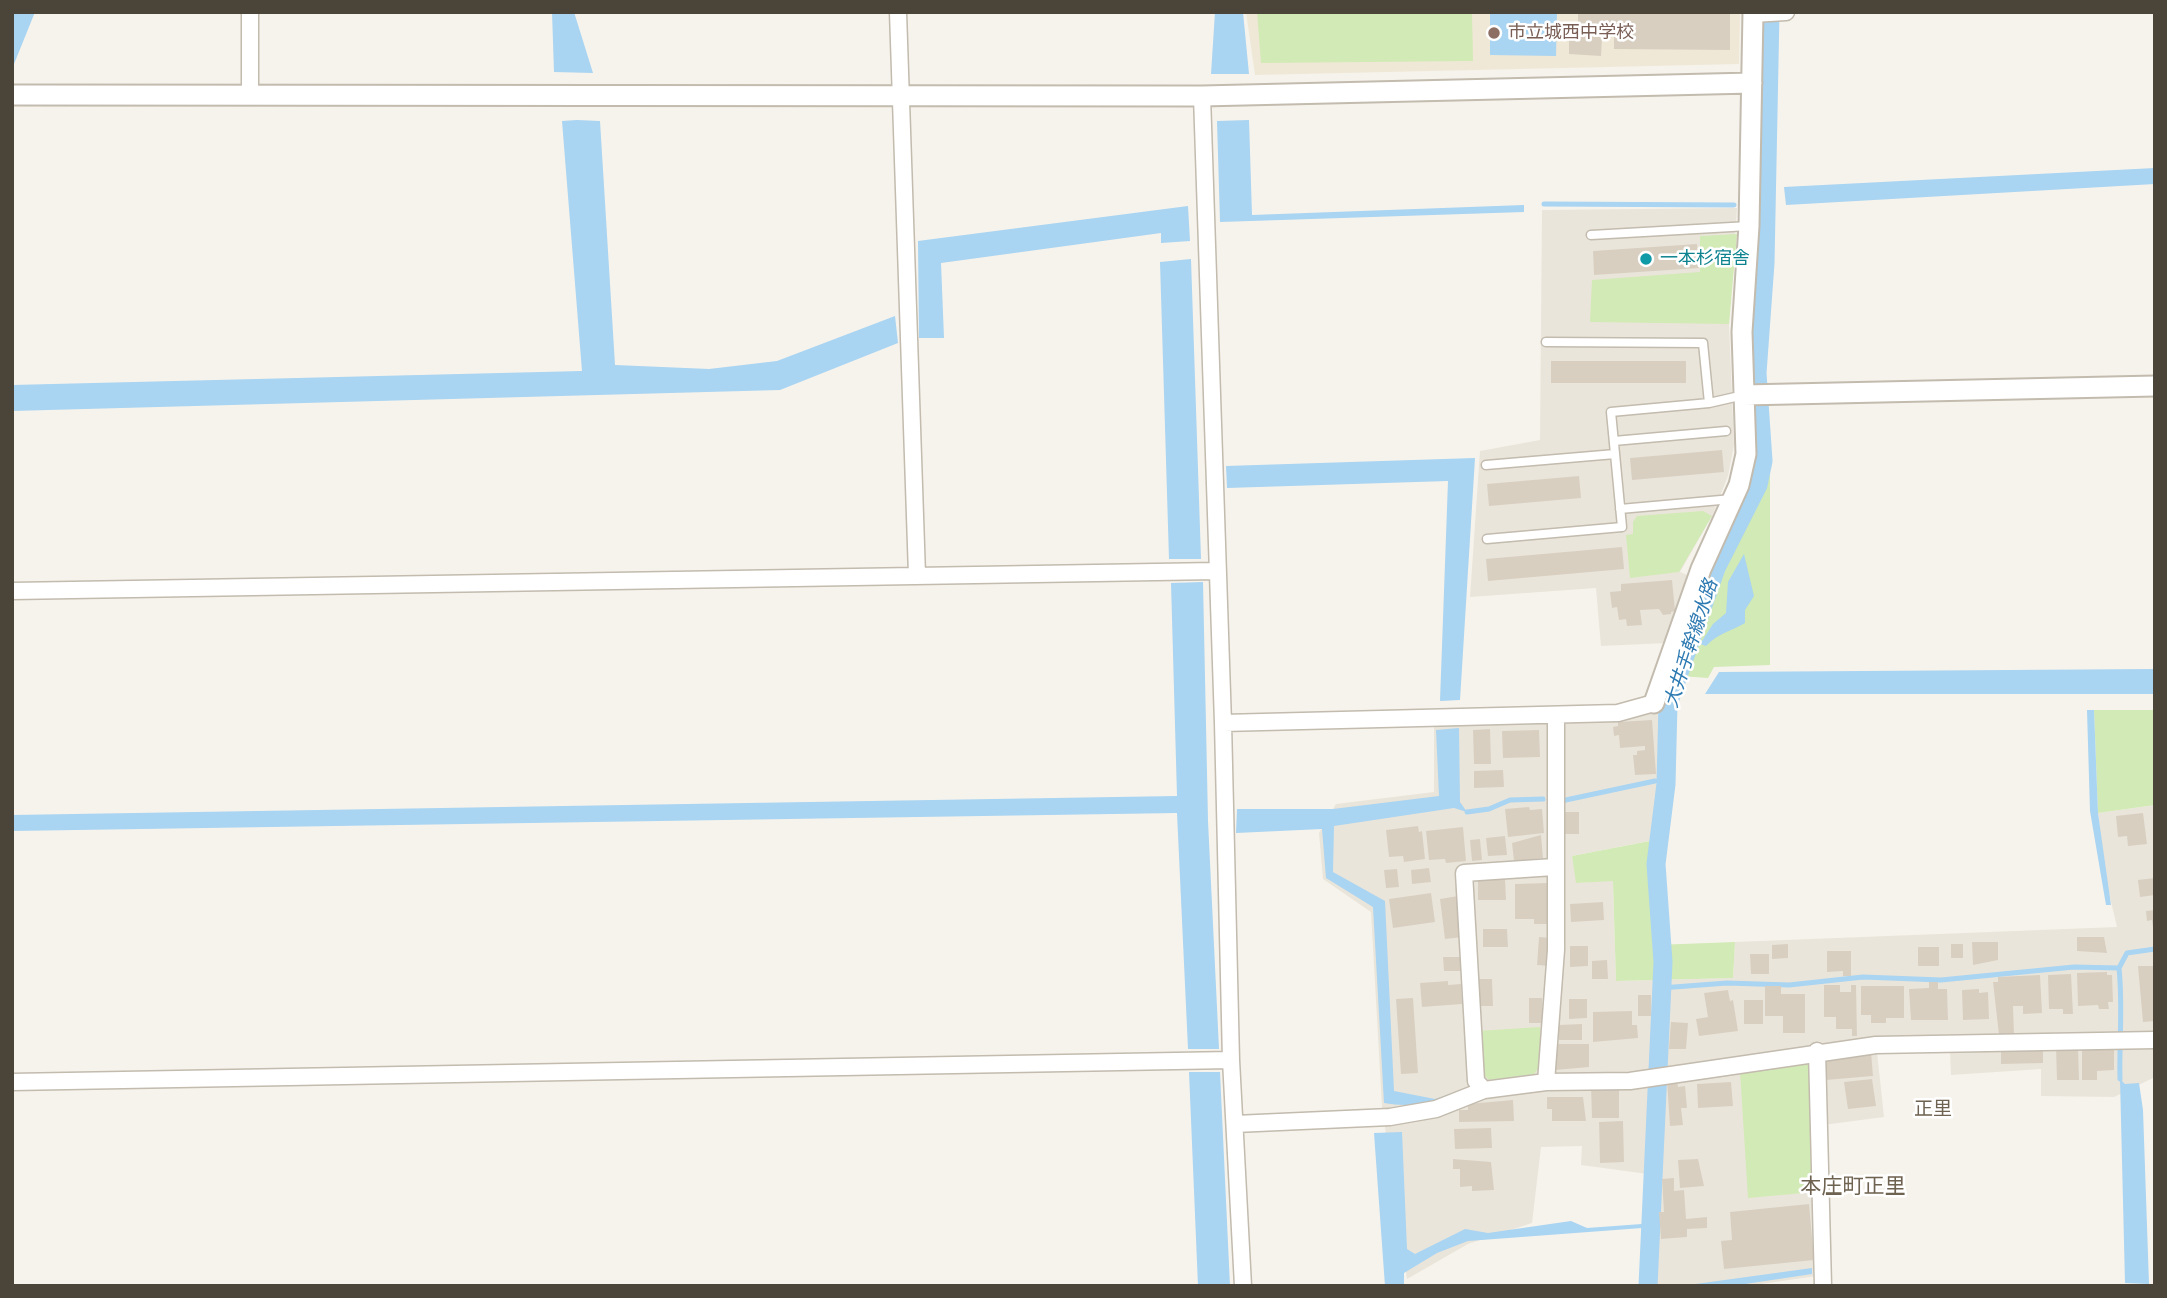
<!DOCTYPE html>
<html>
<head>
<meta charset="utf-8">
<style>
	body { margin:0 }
	#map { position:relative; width:2167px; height:1298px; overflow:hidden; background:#f6f3ec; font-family:"DejaVu Sans",sans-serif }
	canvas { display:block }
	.frame { position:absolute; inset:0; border:14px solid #4b4439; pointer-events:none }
</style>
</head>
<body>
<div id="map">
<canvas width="2167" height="1298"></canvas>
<div class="frame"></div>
</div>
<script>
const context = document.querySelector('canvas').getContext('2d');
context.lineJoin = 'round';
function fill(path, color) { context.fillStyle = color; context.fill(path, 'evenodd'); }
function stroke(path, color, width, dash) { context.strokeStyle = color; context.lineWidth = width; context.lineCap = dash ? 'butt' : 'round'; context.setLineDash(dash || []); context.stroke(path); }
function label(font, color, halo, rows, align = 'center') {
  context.font = font + ' "DejaVu Sans","Noto Sans JP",sans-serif'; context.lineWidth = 5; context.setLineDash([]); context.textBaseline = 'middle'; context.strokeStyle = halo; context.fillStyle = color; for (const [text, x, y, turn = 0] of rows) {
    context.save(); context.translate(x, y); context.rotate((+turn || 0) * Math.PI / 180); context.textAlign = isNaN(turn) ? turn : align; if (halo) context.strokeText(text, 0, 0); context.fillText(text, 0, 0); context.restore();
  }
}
const residential = new Path2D(`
	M1737,208L1729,324L1734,445L1728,476L1712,516L1680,572L1692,577L1667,643L1601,646L1596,588L1470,597L1480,451L1540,440L1542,210Z
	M1633,704L1663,714L1661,785L1654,840L1572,856L1577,883L1613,880L1616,981L1733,978L1735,942L2117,927L2105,876L2098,813L2155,805V1077L2114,1097L2041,1096V1069L1951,1075L1950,1050L1877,1052L1884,1117L1823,1125L1748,1197L1815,1192L1817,1276L1746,1286H1656L1655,1175L1581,1165L1582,1146L1541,1147L1532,1223L1468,1244L1407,1279L1382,1107L1371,912L1323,879L1319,833L1336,804L1434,792V727L1465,708Z`);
const education = new Path2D(`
	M1246,12H1740L1739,64L1255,75Z`);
const green = new Path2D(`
	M1257,12H1472L1473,61L1261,63Z
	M1737,234L1729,324L1590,322L1592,280L1700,272V236Z
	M1770,473V665L1714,667L1708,678L1680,676L1724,564Z
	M1703,511L1712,516L1679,572L1630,578L1626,535L1633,534V522L1637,516Z
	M2094,710H2155V805L2098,813Z
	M1655,840L1652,864L1655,945L1735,942L1733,978L1616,981L1613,881L1576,883L1572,856Z
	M1540,1027V1066L1534,1074L1489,1080L1481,1072L1478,1031Z
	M1813,1058L1815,1192L1748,1198L1740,1071Z`);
const water = new Path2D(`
	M12,12H35L12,69Z
	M552,12H574L593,73L554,72Z
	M1215,12H1243L1249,74H1211Z
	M1490,12H1557L1556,56L1490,55Z
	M577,120L600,121L615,365L709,369L777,361L895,316L898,343L780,390L12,411V385L582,371L562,121Z
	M1249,120L1252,215L1524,205V212L1220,222L1217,121Z
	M2155,168V184L1786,205L1784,187Z
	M1188,206L1190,241L1161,243V233L941,263L944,338H919L918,241Z
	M1191,259L1201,559H1169L1160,262Z
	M1475,458L1460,700L1440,701L1448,481L1227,488L1226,466Z
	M1744,554L1754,596L1745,610V623C1730,632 1718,633 1706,646L1700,644L1713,624L1726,613L1728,582Z
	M1203,582L1208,821L1219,1049H1188L1177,813L12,831V815L1177,796L1171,583Z
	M2155,669V694H1705L1719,672Z
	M2087,710H2094L2098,813L2111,905H2106L2090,811Z
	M1459,728L1460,802L1467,812L1454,808L1334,826L1333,872L1385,901L1394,1091L1435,1099L1463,1090C1438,1103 1411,1108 1384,1103L1373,907L1326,878L1322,829L1236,833L1237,809H1333L1439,796L1436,730Z
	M1189,1072H1220L1230,1286H1198Z
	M2120,1079L2125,1084L2139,1083L2143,1110L2149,1284L2125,1283Z
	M1402,1132L1407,1249L1415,1254L1465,1229L1488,1233L1571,1221L1587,1228L1642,1224V1228L1468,1241L1437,1253L1404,1273V1286H1385L1374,1133Z
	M1812,1268V1274L1732,1286H1681Z`);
const stream = new Path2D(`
	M1544,204L1734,205
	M1561,801L1655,781
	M1467,812L1489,809L1510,800L1543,799
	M2119,968C2123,1006 2119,1041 2120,1079
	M1661,988L1727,983L1789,985L1863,977L1941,980L2074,967L2119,968L2127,953L2155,949`);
const canal = new Path2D(`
	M1648,1286L1663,962L1656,864L1666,784L1668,704L1716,568L1758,485L1763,461L1757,373L1765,263L1770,12`);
const building = new Path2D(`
	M1578,12H1730V50L1614,49V25H1578Z
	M1569,36L1602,37L1601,56L1569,54Z
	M1697,244L1699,268L1594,275L1593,251Z
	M1551,361H1686V383H1551Z
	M1722,450L1724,472L1632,480L1630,458Z
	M1579,476L1581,498L1489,506L1487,484Z
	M1622,547L1624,569L1488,581L1486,559Z
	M1672,580L1675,611L1671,612V614L1663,615L1659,609L1640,610L1642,625L1627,626L1626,619L1619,620L1617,607L1612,608L1610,592L1621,591V584Z
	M1652,720L1656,774L1635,775L1633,755H1637V751L1645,750V746L1620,748L1619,735L1614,736L1613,727L1618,726V722Z
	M1490,729L1491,764H1474L1473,730Z
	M1539,730L1540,757L1503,758L1502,731Z
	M1503,770L1504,787L1474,788V771Z
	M1529,807L1530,810L1542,809L1544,833L1508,837L1505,809Z
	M1563,812H1579V834H1563Z
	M2143,813L2147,844L2128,846L2127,836L2118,837L2116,816Z
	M1418,826L1419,832L1422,831L1425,859L1404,862L1403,856L1389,857L1386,830Z
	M1463,827L1466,861L1446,863L1445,859L1429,860L1426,831Z
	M1541,835L1543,858L1514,861L1512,843Z
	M1505,836L1507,855L1488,856L1486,838Z
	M1480,839L1482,860L1472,861L1470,840Z
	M1429,868L1431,882L1412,884L1411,870Z
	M1397,869L1399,887L1386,888L1384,870Z
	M2155,878V895L2140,897L2138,880Z
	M1478,879H1505L1506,900H1478Z
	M1547,883L1548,924H1534V919H1515V884Z
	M1431,893L1435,922L1393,928L1389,899Z
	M1458,896L1463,937L1445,939L1440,899Z
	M1603,902L1604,920L1571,922L1570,904Z
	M2155,910V928H2153L2152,920L2147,921L2146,911Z
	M1483,929H1507L1508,947H1483Z
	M1539,937L1552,938L1550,966L1537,965Z
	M2077,937H2104L2107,953L2077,951Z
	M1972,942H1998V960L1973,965Z
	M1788,944V958L1772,959V945Z
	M1951,944H1963V958H1951Z
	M1570,946H1588V966L1570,967Z
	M1918,947H1939V966H1918Z
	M1827,951H1851V976H1843V971L1827,972Z
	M1750,954H1769V974H1751Z
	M1443,957H1462V971H1444Z
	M1607,960L1608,979H1592V961Z
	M2138,966H2155V1021L2143,1022Z
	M2107,972V975H2112L2113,1002H2108L2109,1009H2099L2098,1005L2078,1006L2077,973Z
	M2071,974L2073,1014H2063V1009H2049L2048,975Z
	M2040,975L2042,1013L2023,1014V1006H2013L2014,1035H1999L1993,982H1998V977Z
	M1478,979H1492L1493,1006H1478Z
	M1448,981V985L1461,984L1462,1004L1422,1007L1420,983Z
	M1929,982H1938V989H1947L1948,1020H1911L1909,989L1929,988Z
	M1824,985H1840V992H1851V985H1856L1857,1036H1852V1029H1836V1017H1824Z
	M1765,986H1781V994H1805V1033H1783V1016H1765Z
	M1861,986H1904V1018H1886V1023H1871V1015H1861Z
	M1979,989V993L1988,992L1989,1019L1963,1020L1962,990Z
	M1728,990L1730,1001L1733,1000L1738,1031L1699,1036L1696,1019L1708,1017L1704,993Z
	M1638,995H1651V1016H1638Z
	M1413,998L1418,1073L1401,1074L1396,999Z
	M1529,998H1542V1023H1529Z
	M1569,999H1587V1018L1569,1019Z
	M1744,1000H1763V1024H1744Z
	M1632,1011V1025H1637L1638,1038L1593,1042V1012Z
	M1671,1022L1688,1023L1686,1049H1669Z
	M1582,1024V1040H1559V1025Z
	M1555,1044H1589V1067L1555,1070Z
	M2001,1045H2043V1063L2001,1064Z
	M2082,1045H2114V1070L2097,1071V1080H2082Z
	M2056,1047H2078L2079,1080H2057Z
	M1871,1052L1873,1076L1826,1080L1824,1061L1844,1059V1054Z
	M1677,1079L1678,1087L1685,1086L1687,1108H1681L1683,1125L1670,1126L1667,1080Z
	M1872,1079L1876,1106L1848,1109L1844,1082Z
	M1731,1082L1733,1106L1698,1108L1697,1084Z
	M1591,1087H1619V1118H1592Z
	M1547,1097H1583L1586,1121H1552V1109H1547Z
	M1513,1100L1514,1121L1459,1122V1110H1468V1104Z
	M1623,1121L1624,1162L1600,1163L1599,1122Z
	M1491,1128L1492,1148L1455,1149L1454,1129Z
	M1453,1159L1491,1162L1494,1190L1472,1191V1186L1460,1187V1169H1453Z
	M1698,1159L1704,1186L1680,1188L1678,1160Z
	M1674,1178V1191L1684,1190L1686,1219L1707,1217V1228L1687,1229V1237L1661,1239L1659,1212H1664L1662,1179Z
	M1809,1204L1814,1260L1724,1269L1721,1241L1732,1240L1730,1212Z`);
const service = new Path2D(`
	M1591,235L1749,226
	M1546,342L1703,343L1709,403
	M1614,441L1726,431
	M1486,465L1615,454
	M1620,509L1732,499
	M1487,539L1622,527L1611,412L1709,403L1744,395`);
const minor = new Path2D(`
	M898,12L917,575
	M1753,14L1786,12
	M250,96V12
	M1202,96L1223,723L1618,713L1654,703
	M12,591L1216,571
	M1223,723L1231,1060L1243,1286
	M1817,1051L1823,1286
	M12,1082L1231,1060
	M1546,1082L1556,950V715
	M1484,1090L1476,1081L1464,873L1554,867
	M1235,1124L1390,1117L1436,1109L1484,1090L1546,1082L1630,1081L1876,1045L2155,1040`);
const tertiary = new Path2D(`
	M12,95L1202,96L1752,83
	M1744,395L2155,386
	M1654,703L1701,569L1739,485L1746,454L1742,332L1749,226L1753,12`);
const markers = [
	[1494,33,7,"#8d6e63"],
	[1646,259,7,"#0f9aa8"]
];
const educationNames = [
	["市立城西中学校",1508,33]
];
const cultureNames = [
	["一本杉宿舎",1660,259]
];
const waterNames = [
	["大井手幹線水路",1692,644,-72]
];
const neighbourhoodNames = [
	["正里",1933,1110]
];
const quarterNames = [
	["本庄町正里",1853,1188]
];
fill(residential, '#eae5da');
fill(education, '#efe8d6');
fill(green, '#d2eab5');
fill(water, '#a9d4f2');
stroke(stream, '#a9d4f2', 5);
stroke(canal, '#a9d4f2', 19);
fill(building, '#d8cfc1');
stroke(service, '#c2bbae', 11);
stroke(minor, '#c2bbae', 19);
stroke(tertiary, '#c2bbae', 23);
stroke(service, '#fff', 8);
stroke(minor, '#fff', 16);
stroke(tertiary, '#fff', 19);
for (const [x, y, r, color] of markers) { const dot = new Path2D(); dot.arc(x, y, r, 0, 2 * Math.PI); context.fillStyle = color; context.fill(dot); stroke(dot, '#fff', 2.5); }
label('18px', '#785e54', '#fff', educationNames, 'left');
label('18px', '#0d838f', '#fff', cultureNames, 'left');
label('italic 19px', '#2e7ab2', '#fff', waterNames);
label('19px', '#6e6250', '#fff', neighbourhoodNames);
label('21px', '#6e6250', '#fff', quarterNames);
</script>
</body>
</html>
